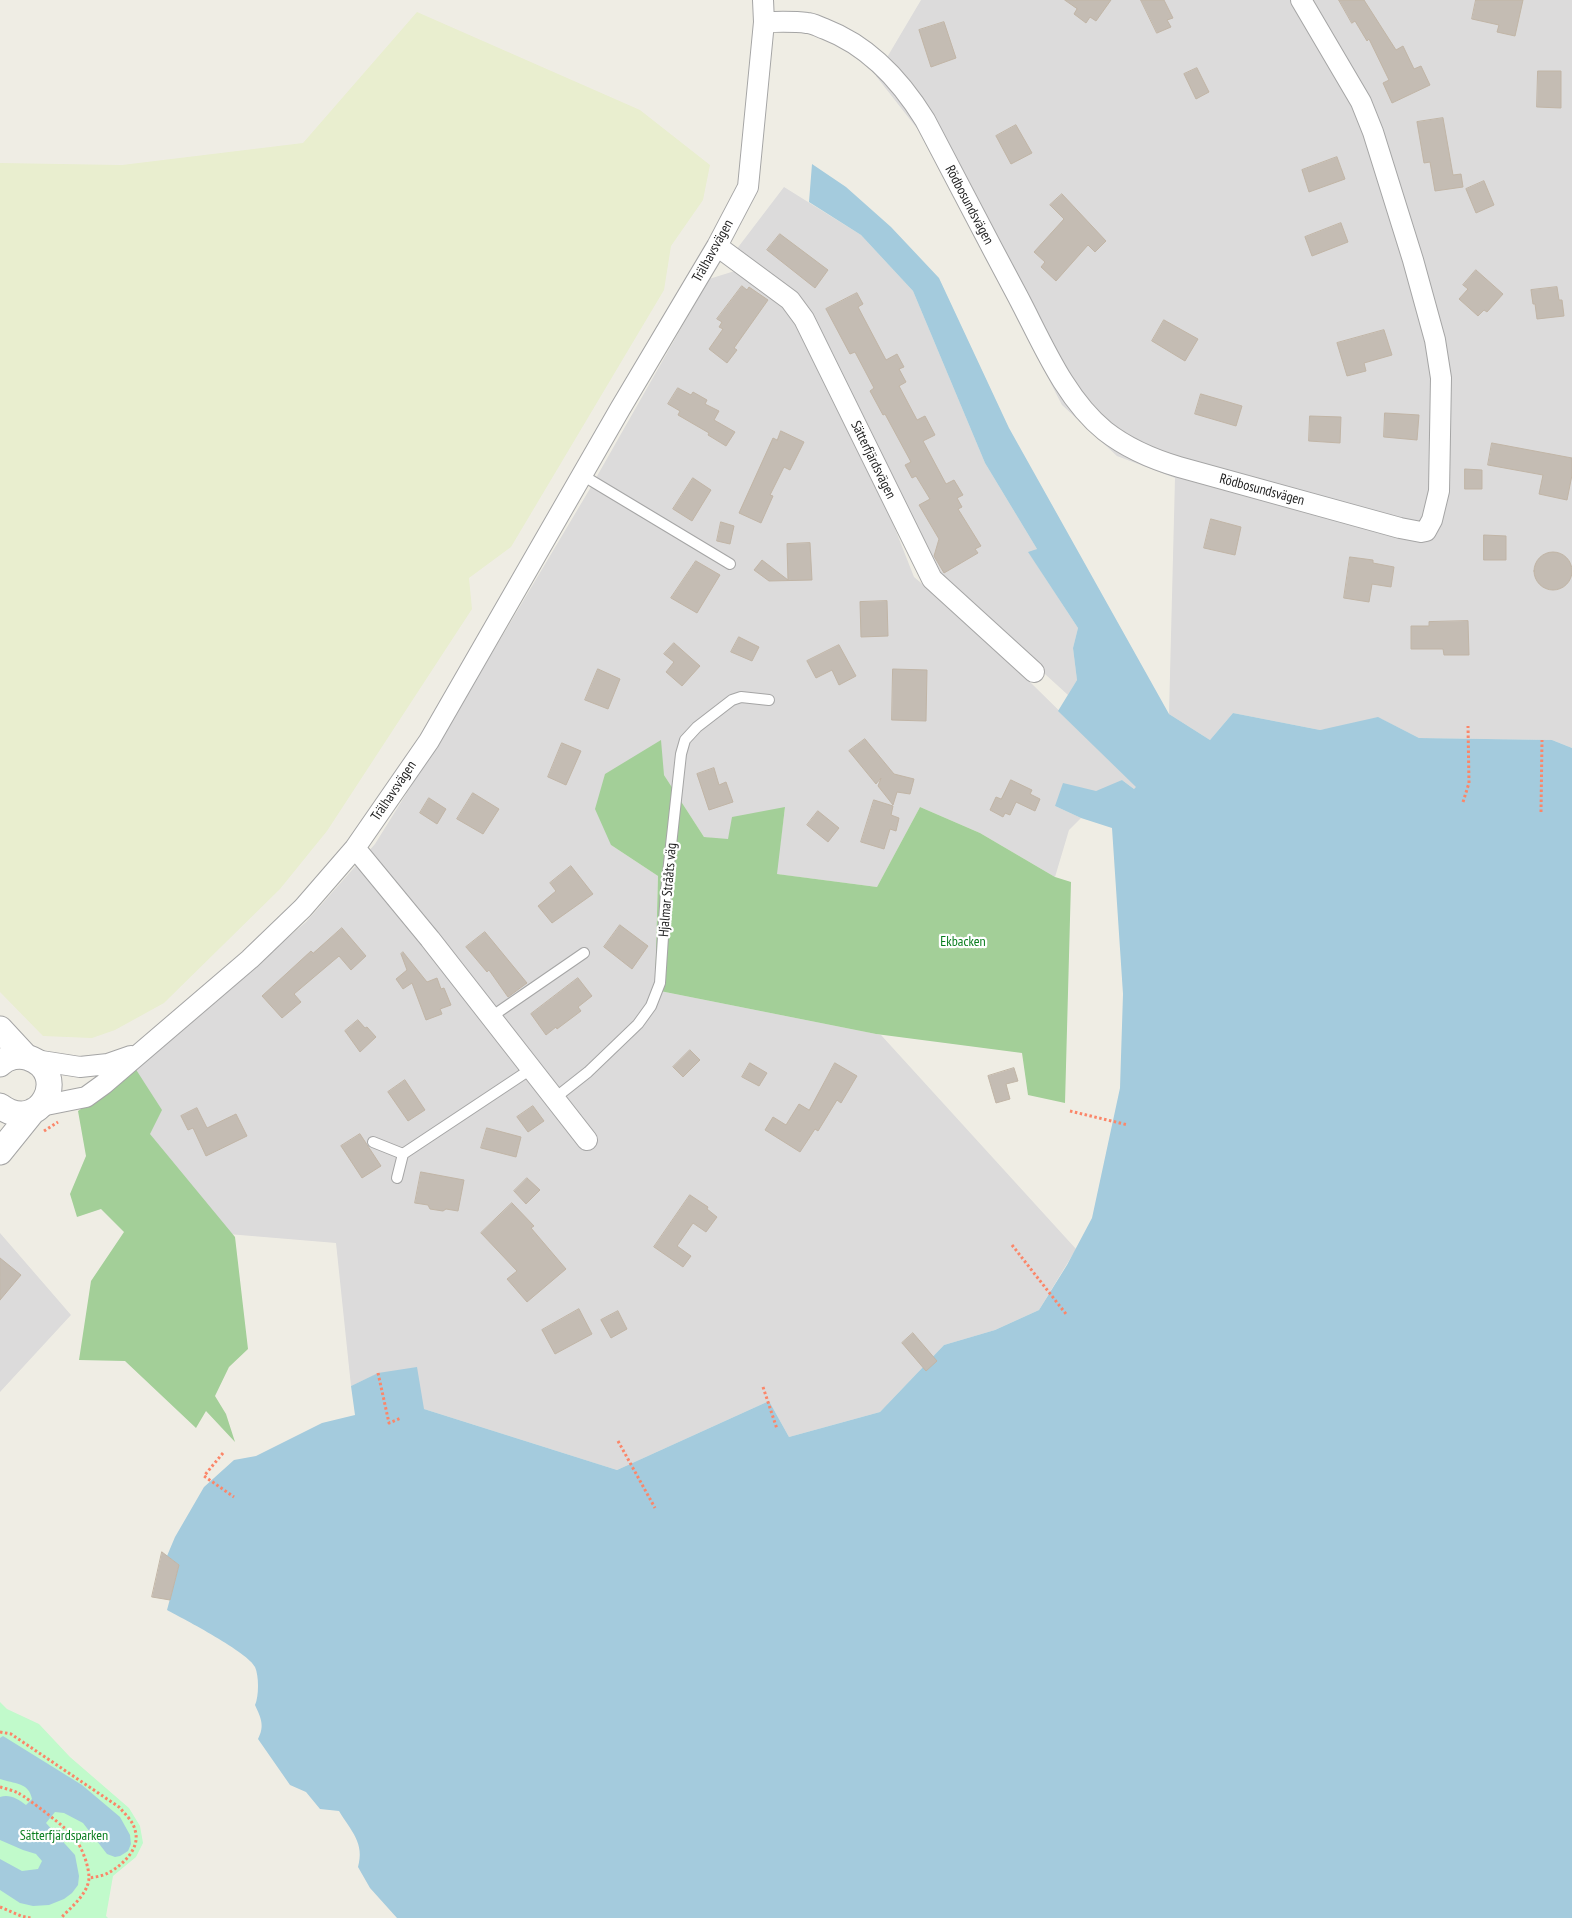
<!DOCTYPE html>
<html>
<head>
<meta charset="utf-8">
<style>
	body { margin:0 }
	canvas { display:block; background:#efede4 }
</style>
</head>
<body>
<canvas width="1572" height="1918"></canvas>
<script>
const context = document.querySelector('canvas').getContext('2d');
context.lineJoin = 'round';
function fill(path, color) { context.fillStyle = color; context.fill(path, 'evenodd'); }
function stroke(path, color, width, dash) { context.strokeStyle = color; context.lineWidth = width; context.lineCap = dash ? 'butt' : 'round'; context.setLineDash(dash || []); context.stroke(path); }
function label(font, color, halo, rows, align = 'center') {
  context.font = font + ' "PT Sans Narrow",sans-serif'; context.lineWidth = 4.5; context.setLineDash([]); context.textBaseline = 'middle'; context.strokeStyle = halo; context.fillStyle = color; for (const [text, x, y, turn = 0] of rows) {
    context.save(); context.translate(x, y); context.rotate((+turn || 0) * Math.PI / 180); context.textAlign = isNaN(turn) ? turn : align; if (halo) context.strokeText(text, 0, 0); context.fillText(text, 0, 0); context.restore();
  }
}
const residential = new Path2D(`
	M921,0H1572V748L1552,740L1419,738L1381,719L1320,730L1233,713L1210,740L1169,714L1175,478L1117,456L1062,405L923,136L876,76Z
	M784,187L861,235L913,291L985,463L1037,549L1029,553L1078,628L1073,648L1077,680L1068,695L979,614L935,576L834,362L736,250Z
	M738,270L788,309L892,521L914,577L979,632L1137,787L1134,789L1122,780L1116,784L1055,806L1081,818L1069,830L1055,877L980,833L920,807L877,887L776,874L785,808L728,840L704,837L664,775L611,845L658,876L655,990L881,1035L1076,1249L1039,1310L995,1330L944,1345L880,1412L789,1437L769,1401L617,1470L424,1409L379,1373L351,1386L336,1243L228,1234L112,1087L306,922L375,844L454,717L588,492L709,279Z
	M0,1233L71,1315L0,1392Z`);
const farmland = new Path2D(`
	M417,12L640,110L710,165L703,200L671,246L664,290L511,547L469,578L472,609L327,831L280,889L164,1003L115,1030L92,1038L43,1036L0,992V163L122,165L303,143Z`);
const forest = new Path2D(`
	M661,740L664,775L704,837L728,839L732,817L785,807L777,874L877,887L920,807L980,833L1055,877L1071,882L1065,1103L1028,1095L1022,1053L876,1034L655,990L658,876L611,845L595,809L605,774Z
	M135,1068L162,1110L150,1134L235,1237L248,1349L229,1367L215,1396L226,1414L235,1442L206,1411L196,1428L125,1361L79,1360L91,1281L124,1232L101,1209L77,1217L70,1194L86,1156L78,1111L112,1087Z`);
const park = new Path2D(`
	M0,1702L7,1709L39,1724L70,1757L129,1808L140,1826L143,1843L136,1857L113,1876L106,1916L108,1918H0Z`);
const water = new Path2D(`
	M812,164L846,187L891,227L939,278L1009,428L1169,714L1210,740L1233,713L1320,730L1378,717L1419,738L1552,740L1572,748V1918H397L370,1888L358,1867C365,1843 351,1831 339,1811L320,1809L306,1792L290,1785L258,1739C265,1726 261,1718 255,1705C259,1696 259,1676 255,1667C249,1653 184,1619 167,1610L179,1565L167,1556L175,1537L204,1487L234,1460L256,1456L322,1423L355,1415L351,1386L378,1373L417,1367L424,1409L617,1470L769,1401L789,1437L880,1412L944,1345L995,1330L1039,1310L1067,1265L1092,1218L1120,1088L1123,994L1112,828L1081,818L1055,806L1063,783L1096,791L1122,780L1134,789L1136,787L1058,711L1077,680L1073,648L1078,628L1028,552L1037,549L985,463L913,291L861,235L809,202Z
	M3,1736L82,1785L120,1817L130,1835L131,1844L128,1851L120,1856L115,1857L107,1854L83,1823L64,1813L55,1812L46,1823L75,1855L79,1876L78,1885L72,1893L64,1899L49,1905L33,1906L20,1903L0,1890V1859L22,1871L38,1869L42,1861L36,1854L23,1850L0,1840V1797C10,1794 18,1799 26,1805L32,1799C29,1782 14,1784 0,1779V1738Z`);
const building = new Path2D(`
	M1065,0H1111L1096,21L1090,17L1086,23L1074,14L1077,9Z
	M1141,0H1164L1173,18L1167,20L1171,27L1157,33Z
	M1339,0H1364L1396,50L1403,46L1414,69L1421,66L1430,85L1392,103L1383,83L1389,80L1369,39L1367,41L1355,21L1352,23Z
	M1476,0H1523L1515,36L1497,32L1499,25L1472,19Z
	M944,22L956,58L931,67L919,30Z
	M1197,68L1209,92L1196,99L1184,74Z
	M1538,71H1561V108L1537,107Z
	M1443,118L1453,175L1461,174L1463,187L1435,191L1430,162L1424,163L1417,122Z
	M1016,125L1032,153L1011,164L996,136Z
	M1337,157L1345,179L1309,192L1302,170Z
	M1484,181L1494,205L1476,213L1466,189Z
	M1062,194L1106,241L1095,252L1088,245L1056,281L1041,267L1045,262L1034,252L1064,219L1050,205Z
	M1341,223L1348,242L1312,256L1305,237Z
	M780,234L828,270L815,288L767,250Z
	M1476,270L1503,294L1487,312L1484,310L1478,316L1459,299L1468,289L1463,285Z
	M742,286L747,290L749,287L768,300L734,348L737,350L727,363L709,349L723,329L719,327L722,322L717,319Z
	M1557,287L1559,300H1562L1564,316L1537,319L1535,304H1533L1531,290Z
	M857,293L863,304L858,307L886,360L897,354L904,367L899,369L906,382L899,386L917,420L925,416L935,435L923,441L946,484L954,480L963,495L957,498L962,507L958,509L981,546L975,549L978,553L944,573L934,556L939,539L919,505L930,499L916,476L912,478L905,465L911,462L885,414L883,415L870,391L874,388L855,352L850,354L826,309Z
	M1164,320L1198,339L1185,361L1152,341Z
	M1384,330L1392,355L1364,363L1366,371L1347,376L1337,343Z
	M678,388L691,395L693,392L707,400L705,404L719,411L714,420L735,432L726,446L708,435L709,433L678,415L680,411L668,404Z
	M1201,394L1242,406L1236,426L1195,414Z
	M1385,413L1419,415L1417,440L1384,437Z
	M1310,416L1341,417L1340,443L1309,441Z
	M781,431L804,442L790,470L784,467L770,495L773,496L761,523L739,513L773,438L777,440Z
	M1492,443L1572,458V475L1567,500L1539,494L1543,475L1488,465Z
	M1465,469L1482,470V489H1465Z
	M693,478L711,490L692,521L673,509Z
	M1211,519L1241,527L1235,555L1204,548Z
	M721,522L734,526L730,544L717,541Z
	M1484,535L1506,536V560H1484Z
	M810,543L812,580L769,581L754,570L762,560L788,580L787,544Z
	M1534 571a19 19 0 1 1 38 0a19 19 0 1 1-38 0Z
	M1350,557L1373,560V563L1394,567L1391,587L1372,584L1369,602L1344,598Z
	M696,561L720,575L697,613L671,598Z
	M887,601L888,636L861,637L860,602Z
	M1468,621L1469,655H1444L1443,649H1411V626H1429V622Z
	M739,637L759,647L752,661L731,652Z
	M674,643L700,666L682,686L666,672L674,662L664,654Z
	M839,645L856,676L839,685L832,670L816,678L807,661Z
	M598,669L620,679L608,709L585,700Z
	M893,669L927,670L926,721L892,720Z
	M865,739L894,774L914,779L910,794L897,792L893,805L878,786L881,778L876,784L849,751Z
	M562,743L581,751L566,785L548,777Z
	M714,768L719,785L726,782L733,802L709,810L697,774Z
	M1011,780L1032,790L1030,794L1040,799L1035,811L1016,802L1010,815L1005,813L1003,817L990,810L996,797L1001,799Z
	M473,793L499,809L483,834L457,819Z
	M429,798L446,809L437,824L420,813Z
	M874,800L893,806L891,815L899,818L896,831L890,829L884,849L861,842Z
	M818,811L839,828L828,842L807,825Z
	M571,866L593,894L552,923L538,906L556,891L550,883Z
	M620,925L648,946L632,969L604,947Z
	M342,928L366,956L351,970L339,956L294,994L301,1002L282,1018L262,996L311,951L313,953Z
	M485,932L527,983L508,997L489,970L487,972L466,947Z
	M403,952L427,982L437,978L441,989L444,988L451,1005L440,1009L442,1014L426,1020L412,983L403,989L396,979L407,970L401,954Z
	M578,978L592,996L578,1007L581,1011L557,1029L556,1027L546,1035L531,1014Z
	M358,1020L365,1028L367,1027L376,1037L360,1052L345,1031Z
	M690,1050L700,1060L683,1077L673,1067Z
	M750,1063L767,1073L759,1086L742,1077Z
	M835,1063L857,1076L841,1103L837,1100L818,1131L815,1129L800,1152L765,1130L773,1117L786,1125L799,1104L809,1110Z
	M1014,1068L1018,1081L1006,1084L1010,1099L996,1103L988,1076Z
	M405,1080L425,1110L408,1121L388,1092Z
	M533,1106L544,1121L528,1132L517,1117Z
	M197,1108L207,1128L236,1114L247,1136L206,1156L193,1128L188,1130L181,1116Z
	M487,1128L521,1137L516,1157L481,1148Z
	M360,1134L381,1166L362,1178L341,1146Z
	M421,1172L464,1180L458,1211L446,1209L443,1211L430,1209L428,1205L415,1203Z
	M527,1178L540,1190L526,1204L514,1191Z
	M690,1195L708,1207L707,1209L717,1217L706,1232L693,1223L677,1246L691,1256L683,1267L654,1247Z
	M512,1203L534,1226L531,1228L566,1269L527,1302L507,1279L517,1271L481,1233Z
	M0,1258L21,1275L0,1300Z
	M579,1309L592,1334L555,1354L542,1330Z
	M618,1311L627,1329L611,1338L601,1320Z
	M913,1333L937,1361L926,1371L902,1343Z
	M162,1552L179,1565L170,1600L152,1597Z`);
const path = new Path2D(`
	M1463,802L1469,783L1468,726
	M1541,812L1542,740
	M1070,1111L1128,1125
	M44,1131L58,1122
	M1012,1245L1066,1314
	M378,1373L389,1423L401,1418
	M763,1387L777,1429
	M618,1441L655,1508
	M223,1453L204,1476L234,1497
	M0,1732L11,1734L119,1807C125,1814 133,1821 135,1830C141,1848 123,1865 108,1873C103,1876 95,1877 89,1878
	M0,1787C6,1789 13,1790 18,1793C28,1798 69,1830 75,1838C82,1848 89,1866 89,1878C88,1894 71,1907 61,1918
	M0,1907L21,1916L31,1918`);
const service = new Path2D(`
	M582,475L730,564
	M491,1017L584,953
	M555,1098L588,1072L638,1024L651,1006L660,983L666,891L681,754L685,740L697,727L732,700L741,697L769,700
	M373,1142L403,1154
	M397,1178L403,1154L531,1069`);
const minor = new Path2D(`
	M764,22C778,22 793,21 807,23C813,23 819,27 825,29C869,46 901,81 925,120C956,179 986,237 1017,295C1041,340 1064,398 1105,431C1128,449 1152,459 1179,467L1400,528L1421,532L1426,531L1432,520L1439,491L1441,378L1435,340L1413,260L1373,132L1361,102L1301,0
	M717,246L790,300L804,319L932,579L1034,672
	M355,848L430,939L587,1140
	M35,1060L80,1067L108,1064L131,1056
	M41,1106L86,1097L104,1084L250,959L303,908L355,848L429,741L620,409L717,246L748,187L764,22L763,0`);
const tertiary = new Path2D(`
	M0,1029L25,1056
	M0,1064C7,1057 19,1054 29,1058C71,1073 40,1136 0,1106
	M0,1152L33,1111`);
const streetNames = [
	["Rödbosundsvägen",969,205,62],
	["Trälhavsvägen",713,251,-61],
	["Sätterfjärdsvägen",873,460,64],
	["Rödbosundsvägen",1262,490,15],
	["Trälhavsvägen",394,791,-56],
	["Hjalmar Strååts väg",668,890,-85]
];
const parkNames = [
	["Ekbacken",963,942],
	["Sätterfjärdsparken",64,1836]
];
fill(residential, '#dcdbdb');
fill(farmland, '#e9eecf');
fill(forest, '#a3cf98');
fill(park, '#c1facb');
fill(water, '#a4cbdd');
fill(building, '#c4bcb3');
stroke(building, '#c1b5a6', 1);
stroke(service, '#a5a5a5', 12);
stroke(minor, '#a5a5a5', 22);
stroke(tertiary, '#a5a5a5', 27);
stroke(path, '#fb8669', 3, [2.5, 2.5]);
stroke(service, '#fff', 10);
stroke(minor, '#fff', 20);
stroke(tertiary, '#fff', 25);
label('14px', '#1e1e1e', '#fff', streetNames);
label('14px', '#0a7e1f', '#fff', parkNames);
</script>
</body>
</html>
